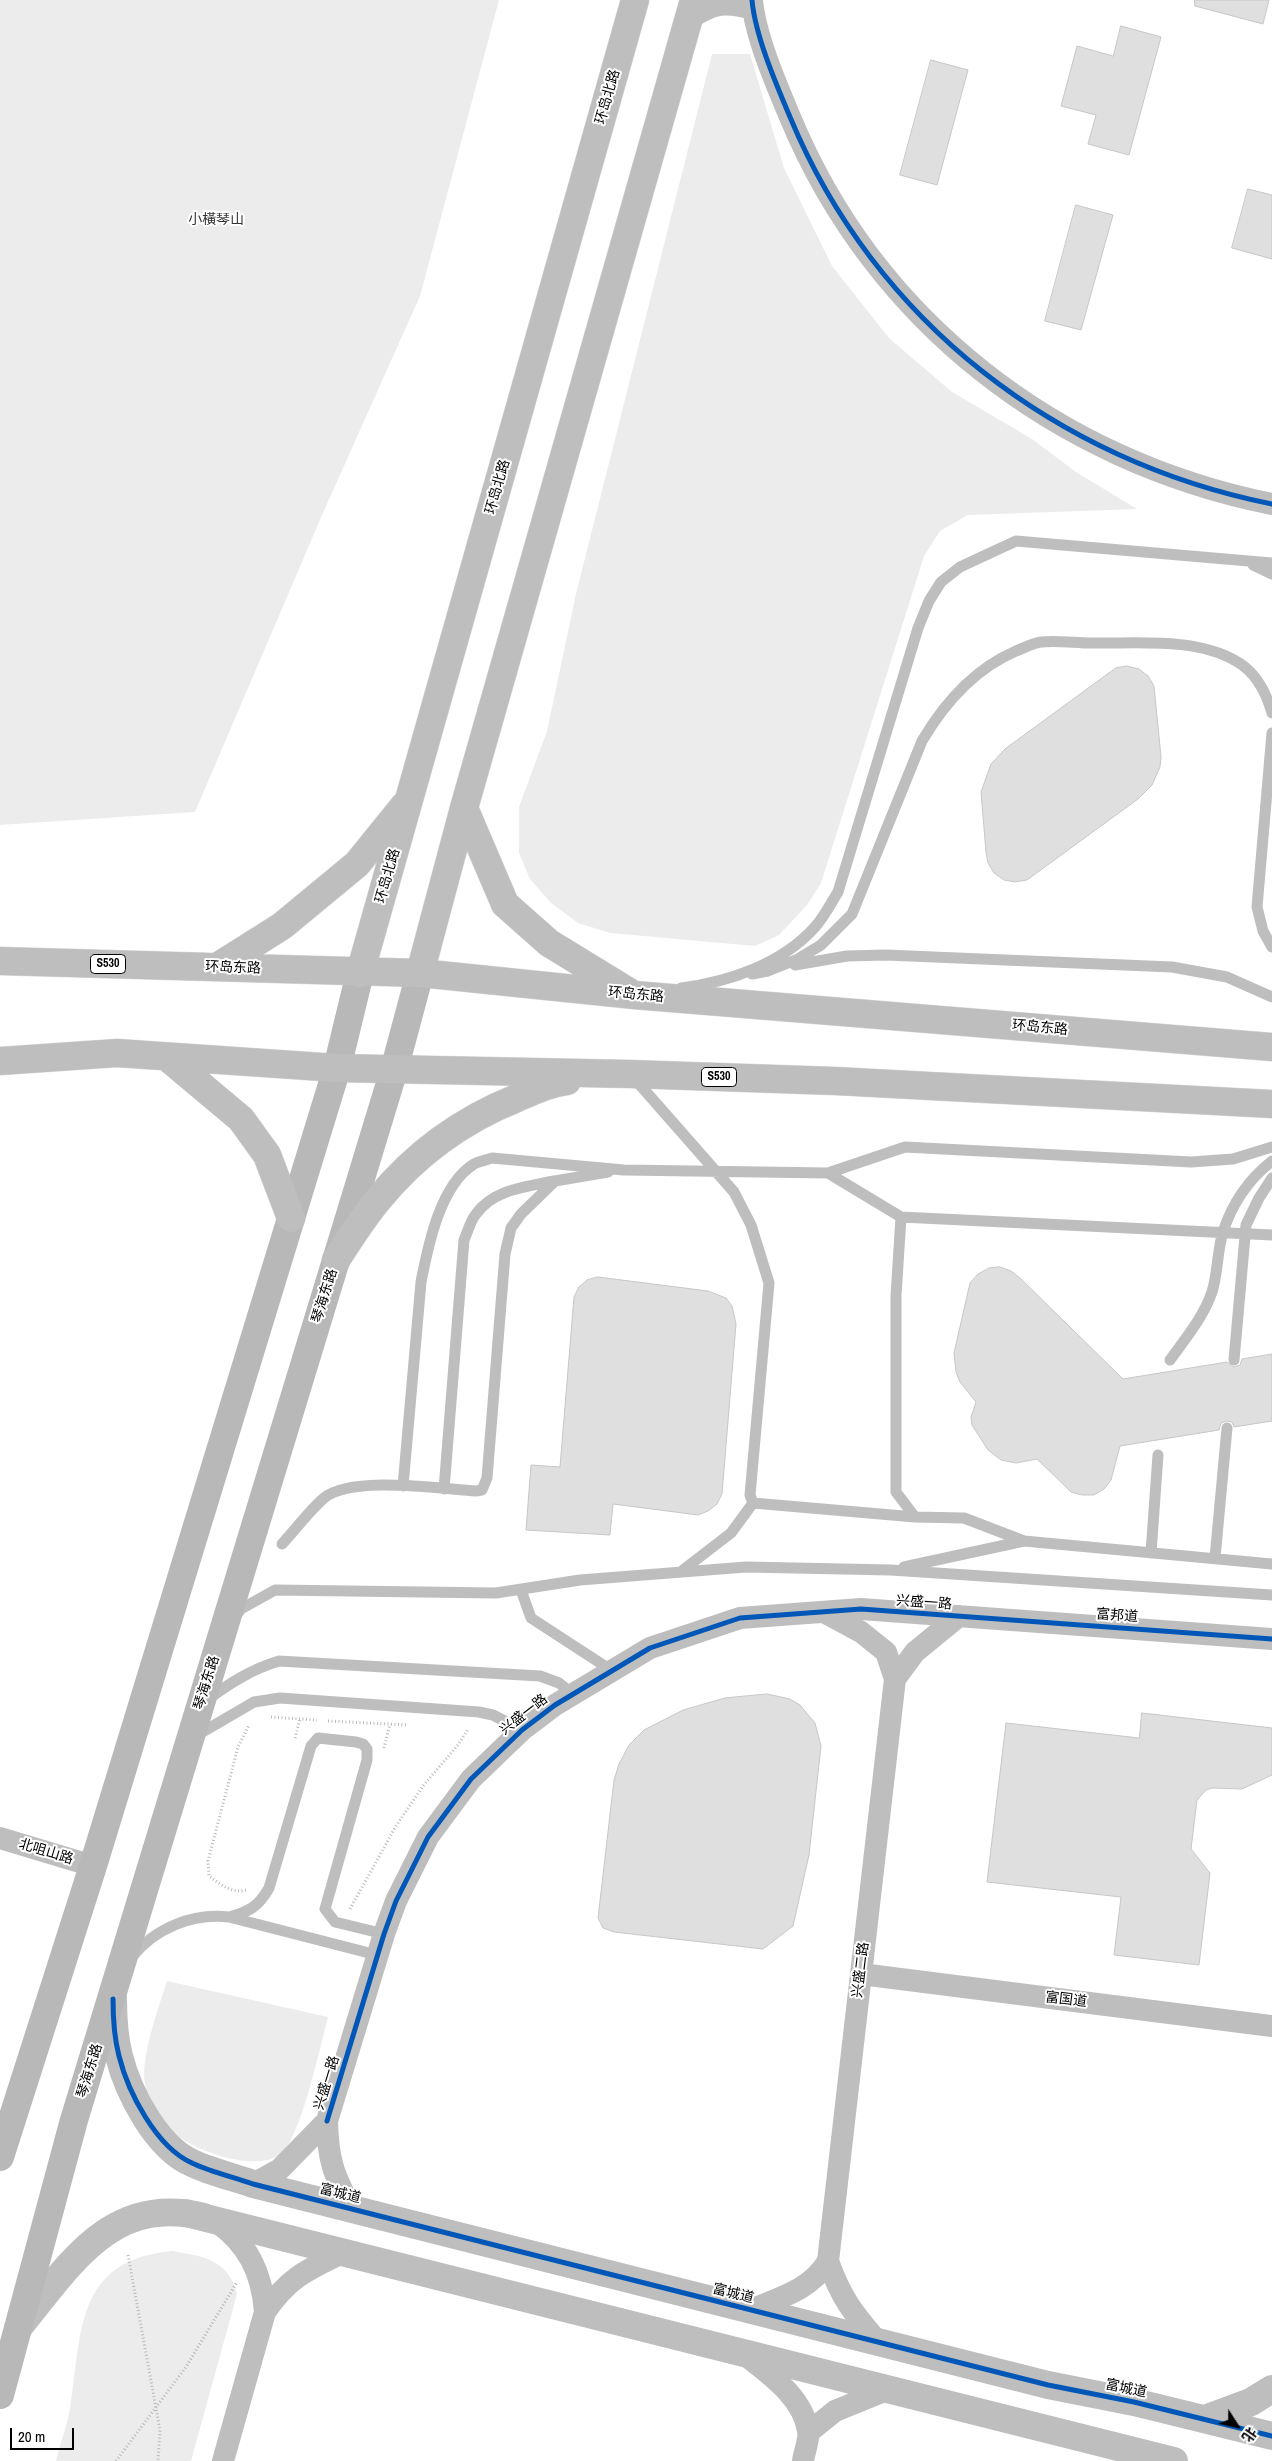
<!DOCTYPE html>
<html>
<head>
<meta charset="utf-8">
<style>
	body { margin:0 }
	#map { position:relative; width:1272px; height:2461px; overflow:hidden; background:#fff; font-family:"Archivo Narrow","Noto Sans SC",sans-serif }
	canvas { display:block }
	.north { position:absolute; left:1212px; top:2401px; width:50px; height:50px; -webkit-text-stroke:4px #fff; paint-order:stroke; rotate:125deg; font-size:14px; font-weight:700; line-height:20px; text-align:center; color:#000 }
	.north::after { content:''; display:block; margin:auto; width:18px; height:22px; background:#000; clip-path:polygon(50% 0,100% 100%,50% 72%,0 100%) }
	.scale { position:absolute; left:10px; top:2428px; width:64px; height:22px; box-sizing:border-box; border:2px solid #000; border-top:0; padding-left:6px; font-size:15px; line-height:18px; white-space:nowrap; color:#000; -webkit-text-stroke:4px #fff; paint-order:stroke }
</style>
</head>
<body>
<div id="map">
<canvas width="1272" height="2461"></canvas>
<div class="north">北</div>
<div class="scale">20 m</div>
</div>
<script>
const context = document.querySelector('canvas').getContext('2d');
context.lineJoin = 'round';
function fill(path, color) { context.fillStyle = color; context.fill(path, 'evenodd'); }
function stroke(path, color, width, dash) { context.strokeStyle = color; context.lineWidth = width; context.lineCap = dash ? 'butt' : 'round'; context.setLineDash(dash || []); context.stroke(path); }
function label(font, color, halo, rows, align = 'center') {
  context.font = font + ' "Archivo Narrow","Noto Sans SC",sans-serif'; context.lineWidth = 4; context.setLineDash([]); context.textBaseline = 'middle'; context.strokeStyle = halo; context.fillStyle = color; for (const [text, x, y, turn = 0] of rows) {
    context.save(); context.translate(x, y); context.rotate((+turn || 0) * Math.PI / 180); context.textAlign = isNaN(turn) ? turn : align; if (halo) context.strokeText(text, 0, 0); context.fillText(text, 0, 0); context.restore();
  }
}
const green = new Path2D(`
	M0,0H499L420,296L322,515L195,812L0,825Z
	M712,54H750L784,168L832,266L889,338L952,392L1032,439L1076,472L1137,509L968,515L940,531L924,556L821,883L807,905L779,935L755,946L610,933L578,923L551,903L530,879L519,853V807L547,731L576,594Z
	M167,1981L328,2017C320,2047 302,2133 282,2153C258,2174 193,2151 173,2132C160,2119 148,2102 145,2084C140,2058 159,2006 167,1981Z
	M172,2251C203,2256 229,2260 237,2294L191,2461H56C60,2444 67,2426 70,2409C82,2334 74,2260 172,2251Z`);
const building = new Path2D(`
	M1195,0H1269L1263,24L1195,6Z
	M1121,26L1161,37L1129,155L1088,144L1096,115L1061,106L1077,46L1113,56Z
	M931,60L968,70L937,185L900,175Z
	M1248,189L1272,195V259L1232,248Z
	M1076,205L1113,215L1081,330L1045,321Z
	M1127,666L1139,669L1148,676L1154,686L1161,757L1160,767L1152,785L1138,799L1027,880L1015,882L1004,880L994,873L988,863L986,852L981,792L991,764L1005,749L1106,675L1116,668Z
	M1000,1267L1011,1271L1020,1278L1123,1379L1227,1362L1234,1367L1240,1365L1242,1359L1272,1354V1421L1234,1427L1232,1422L1227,1421L1221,1423L1219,1430L1120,1446L1111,1480L1104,1489L1094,1495H1082L1071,1492L1037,1459L1016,1463L1001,1460L988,1450L972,1425L971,1417L976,1402L960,1382L956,1372L954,1353L970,1283L978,1274L989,1268Z
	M598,1277L708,1291L726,1298L732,1306L736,1324L722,1494L717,1504L708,1511L698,1515L613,1504L610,1535L526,1530L531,1465L560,1467L574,1297L579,1287L587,1280Z
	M767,1694L790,1699L800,1705L815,1723L821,1746L809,1855L793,1926L763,1949L614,1932L603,1928L598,1918L614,1780L619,1764L629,1745L644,1730L683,1710L725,1698Z
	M1142,1713L1272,1728V1775L1242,1789L1212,1788L1206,1790L1197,1800L1191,1849L1210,1873L1199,1965L1114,1955L1121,1897L987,1882L1006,1723L1139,1738Z`);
const path = new Path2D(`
	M271,1717L317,1720
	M328,1721L407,1725
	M295,1738L300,1719
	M384,1748L390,1724
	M246,1890C232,1894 220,1884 209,1876L208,1861L238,1747L249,1725
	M350,1909L396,1826L423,1786L458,1745L468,1729
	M128,2255L160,2430L158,2461
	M116,2461L186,2367L237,2282`);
const service = new Path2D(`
	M1253,565L1272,574
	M1272,733L1257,907L1263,931L1272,947
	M795,965L847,956L886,955L1172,967L1227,977L1272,997
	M752,974L768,971L798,959L821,945L852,914L922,741C945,702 974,669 1016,651C1024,648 1033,643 1041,642C1057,640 1075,643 1091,643C1137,644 1195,637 1236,661C1256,672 1266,692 1272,713
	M681,988C729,982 782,964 815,927C824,917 831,903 838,892L918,628L929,601L941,582L960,567L1016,541L1272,563
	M633,1077L734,1192L751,1225L769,1283L750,1495L753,1503L915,1517
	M828,1173L901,1217L896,1296V1492L915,1517L964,1518L1024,1541L1272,1564
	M901,1217L1272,1235
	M1170,1360C1185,1339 1203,1318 1212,1292C1218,1273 1217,1251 1223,1232C1232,1204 1249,1179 1272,1161
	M1234,1360L1246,1225L1259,1198L1272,1178
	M403,1486L421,1282C428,1246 440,1185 474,1164C479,1161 487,1160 492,1158L624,1170L828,1173L905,1147L1191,1162L1233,1159L1272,1147
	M444,1489L464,1240C468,1232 470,1221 476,1214C494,1189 526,1187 554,1181
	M282,1544C296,1529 309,1511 324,1498C352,1475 441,1489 476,1491L482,1490L487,1478L505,1254L511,1228L521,1214L555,1181L608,1172
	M1151,1553L1158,1455
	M1215,1558L1227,1428
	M904,1567L1024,1541
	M683,1570L731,1533L753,1503
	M521,1590L531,1618L614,1672
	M235,1617L241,1609L275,1590L496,1593L580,1580L746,1567L891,1570L1272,1595
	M207,1700C230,1683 252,1669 279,1661L540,1676L559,1683L573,1694
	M194,1737L254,1702L280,1698L479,1712L493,1715L522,1730
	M229,1917C249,1912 259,1906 269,1888L311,1746L318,1738L356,1742L363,1744L367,1749V1760L325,1909L335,1922L384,1934
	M131,1958C155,1928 192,1913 229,1917L377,1955`);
const minor = new Path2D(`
	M752,0C755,35 776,84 790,117C875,322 1057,461 1272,504
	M689,19C714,3 724,1 753,9
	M895,1679L915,1652L959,1616
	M0,1838L93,1866
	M861,1974L1272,2026
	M327,2121L384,1934L396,1901L428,1837L471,1779L522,1730L555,1705L650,1648L740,1618L861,1609L1272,1639
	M253,2184L280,2169L327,2121C328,2160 333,2173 351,2208
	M215,2221C248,2243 262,2273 265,2312
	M828,2261C841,2298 853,2313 878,2342
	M750,2310C779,2298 811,2290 828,2261L895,1679L886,1652L861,1632L824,1612
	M745,2355C769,2374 803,2397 808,2431C810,2439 804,2452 803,2461
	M809,2432L835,2411L889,2389
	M223,2461L265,2312C289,2277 307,2270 344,2252`);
const tertiary = new Path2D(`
	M113,1999C113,2018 114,2037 119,2056C128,2092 156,2147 192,2163C211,2172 233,2177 253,2184L1048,2385L1134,2402L1272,2436
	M186,2213L1174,2461
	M18,2328C69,2266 111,2193 204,2217
	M1205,2419L1251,2402L1272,2389`);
const secondary = new Path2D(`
	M0,2157L93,1866L337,1068L360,973
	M0,2395L74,2120L394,1070L420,973`);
const primary = new Path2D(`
	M464,808L505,904L549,943L629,992
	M0,961L420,973L634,995L1272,1047
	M217,967L282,926L357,864L404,806
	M360,973L635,0
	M420,973L464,808L694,0
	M167,1057L241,1119L267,1155L291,1218
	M0,1061L117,1053L337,1068L630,1074L835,1081L1272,1104
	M336,1260C349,1240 362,1219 377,1201C414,1155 462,1120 517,1098C533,1091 549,1083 567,1081`);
const cycleway = new Path2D(`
	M752,0C755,35 776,84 790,117C875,322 1057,461 1272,504
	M113,1999C113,2018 114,2037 119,2056C128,2092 156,2147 192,2163C211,2172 233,2177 253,2184L1048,2385L1134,2402L1272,2436
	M327,2121L384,1934L396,1901L428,1837L471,1779L522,1730L555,1705L650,1648L740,1618L861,1609L1272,1639`);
const shields = [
	[108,964,35],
	[719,1077,35]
];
const shieldNames = [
	["S530",108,964],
	["S530",719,1077]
];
const streetNames = [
	["环岛北路",608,97,-74],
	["环岛北路",498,487,-74],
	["环岛北路",388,876,-74],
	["环岛东路",233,968,2],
	["环岛东路",636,995,5],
	["环岛东路",1040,1028,5],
	["琴海东路",325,1296,-73],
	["兴盛一路",924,1603,4],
	["富邦道",1117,1616,4],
	["琴海东路",207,1683,-73],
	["兴盛一路",524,1715,-38],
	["北咀山路",46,1852,17],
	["兴盛二路",861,1970,-83],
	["富国道",1066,2000,7],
	["琴海东路",90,2071,-73],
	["兴盛一路",327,2083,-73],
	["富城道",340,2194,14],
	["富城道",733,2294,14],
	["富城道",1126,2389,12]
];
const parkNames = [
	["小橫琴山",216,220]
];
fill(green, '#ececec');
fill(building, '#dfdfdf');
stroke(building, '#c7c7c7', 1);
stroke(primary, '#dbdbdb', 29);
stroke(path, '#b9b9b9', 3, [1, 2.5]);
stroke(service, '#bebebe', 11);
stroke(minor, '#bebebe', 22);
stroke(tertiary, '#bebebe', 28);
stroke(secondary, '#b8b8b8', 28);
stroke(primary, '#bebebe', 28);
stroke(cycleway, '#0057b8', 5);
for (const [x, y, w] of shields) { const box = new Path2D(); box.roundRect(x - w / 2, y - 9.5, w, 19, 4); context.fillStyle = '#fff'; context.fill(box); stroke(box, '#000', 1); }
label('bold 12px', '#000', null, shieldNames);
label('14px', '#000', '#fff', streetNames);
label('14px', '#333', '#fff', parkNames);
</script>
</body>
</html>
